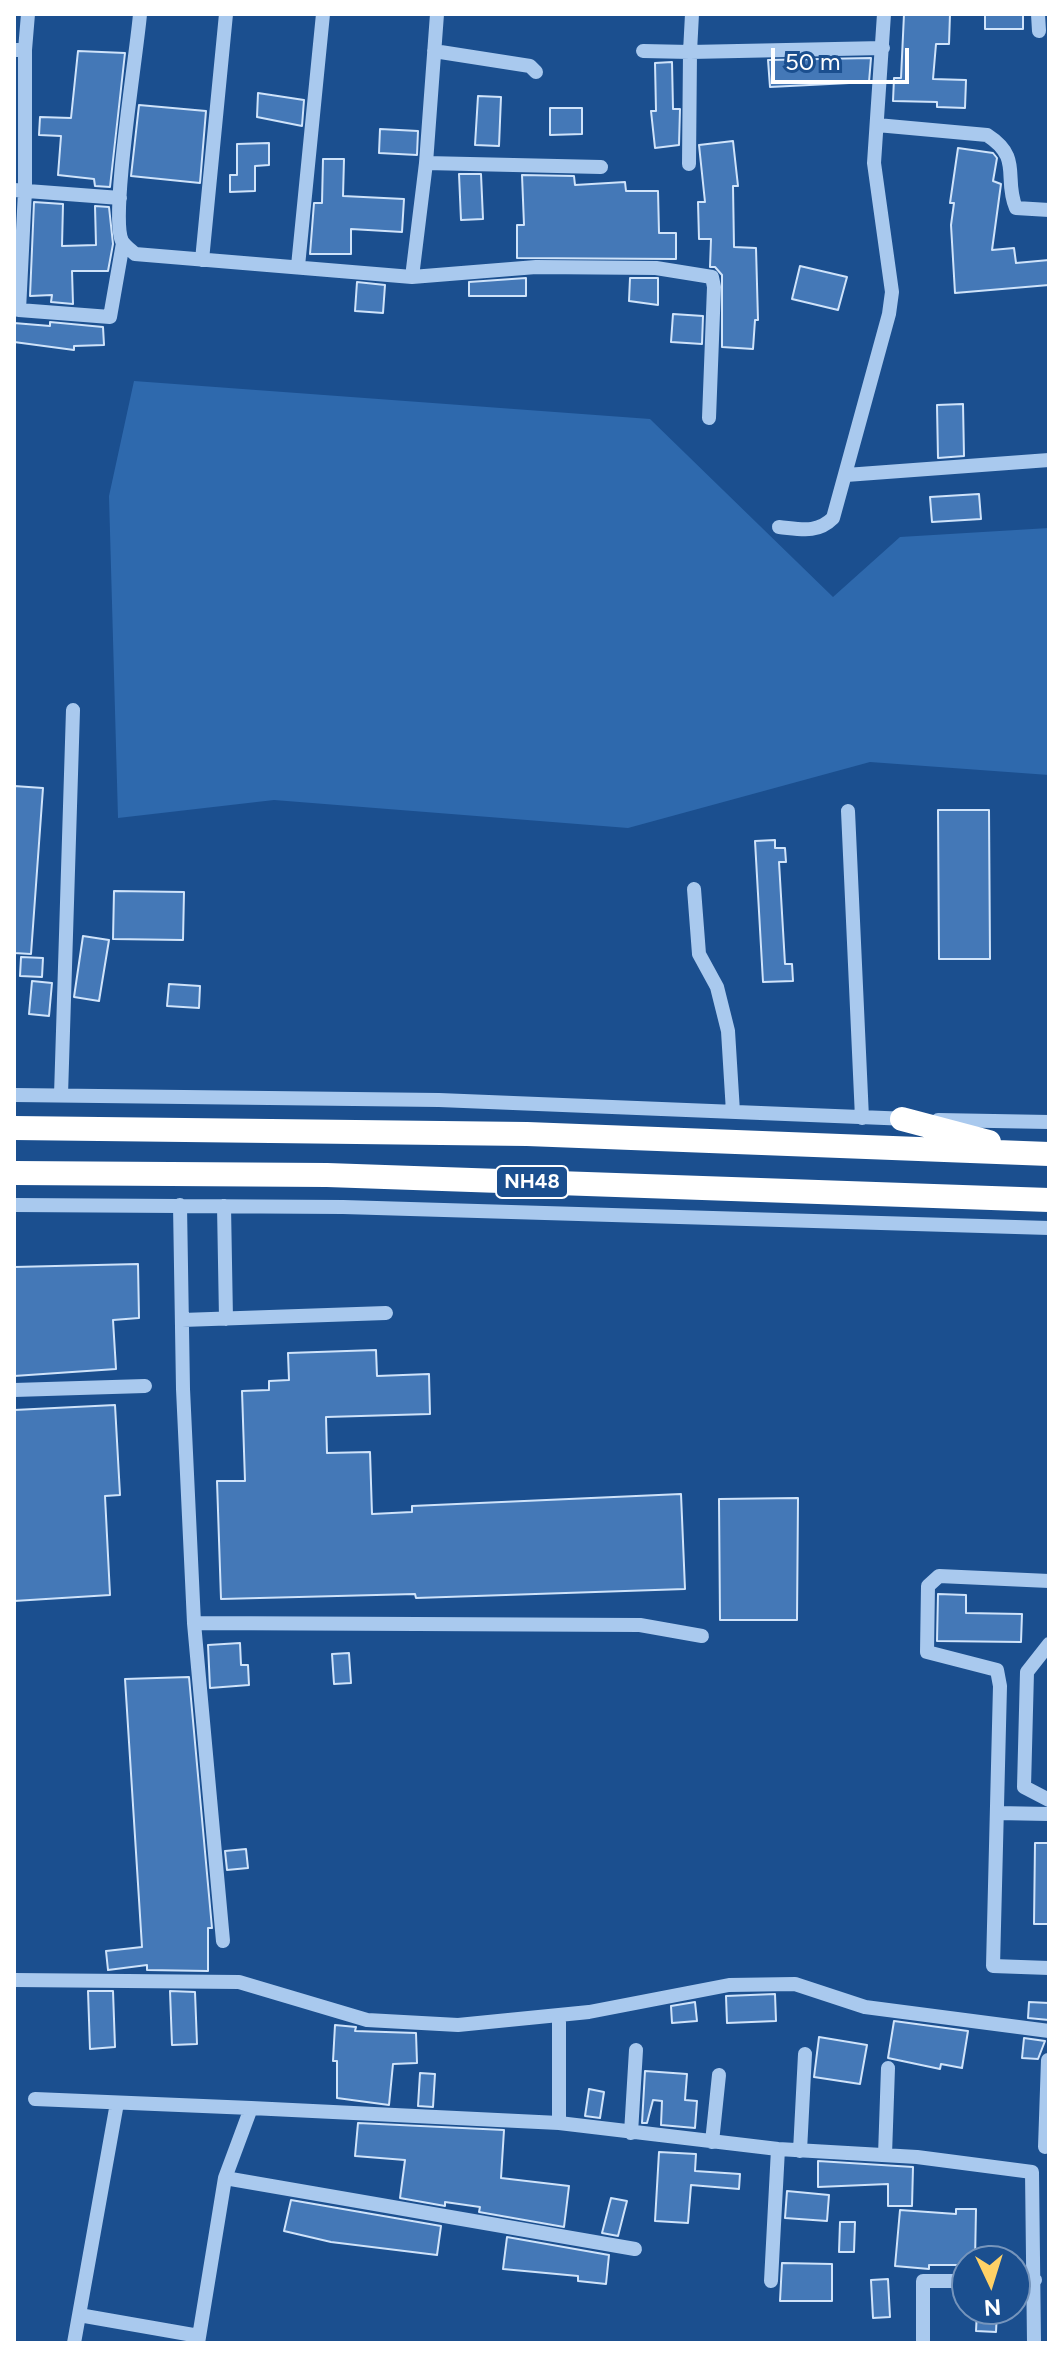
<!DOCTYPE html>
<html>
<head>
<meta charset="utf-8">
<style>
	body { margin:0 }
	#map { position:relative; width:1063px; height:2357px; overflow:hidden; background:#1b4f8f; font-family:Figtree,sans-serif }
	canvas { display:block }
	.frame { position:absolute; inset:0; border:16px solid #fff; pointer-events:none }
	.north { position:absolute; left:951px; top:2245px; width:80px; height:80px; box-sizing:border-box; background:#1b4f8f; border:2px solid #7695bc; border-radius:50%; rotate:176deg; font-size:22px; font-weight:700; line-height:32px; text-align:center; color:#fff }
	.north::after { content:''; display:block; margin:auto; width:28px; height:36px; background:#ffd166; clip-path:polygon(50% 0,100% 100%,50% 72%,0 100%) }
	.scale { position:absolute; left:771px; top:48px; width:138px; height:36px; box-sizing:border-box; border:4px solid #fff; border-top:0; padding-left:10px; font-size:24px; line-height:28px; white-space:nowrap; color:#fff; -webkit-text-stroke:6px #1b4f8f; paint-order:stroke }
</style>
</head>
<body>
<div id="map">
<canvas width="1063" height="2357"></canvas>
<div class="frame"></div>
<div class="north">N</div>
<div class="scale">50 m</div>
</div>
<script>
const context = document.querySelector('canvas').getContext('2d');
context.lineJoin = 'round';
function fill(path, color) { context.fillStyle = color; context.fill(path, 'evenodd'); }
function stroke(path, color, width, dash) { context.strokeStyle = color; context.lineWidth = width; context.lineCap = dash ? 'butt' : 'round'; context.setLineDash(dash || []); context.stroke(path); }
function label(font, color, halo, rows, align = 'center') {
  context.font = font + ' Figtree,sans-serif'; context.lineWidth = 8; context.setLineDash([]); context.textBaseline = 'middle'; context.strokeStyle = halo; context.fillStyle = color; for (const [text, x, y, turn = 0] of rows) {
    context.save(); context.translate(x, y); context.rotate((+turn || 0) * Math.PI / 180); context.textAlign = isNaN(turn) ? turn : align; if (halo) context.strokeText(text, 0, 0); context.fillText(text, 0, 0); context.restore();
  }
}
const green = new Path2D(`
	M134,381L650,419L833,597L900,537L1049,528V775L870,762L628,828L274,800L118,818L109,496Z`);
const building = new Path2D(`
	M904,14H950L949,44H936L933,79L966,80L965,108L937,107V102L893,101L894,78H901Z
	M985,14H1023V29H985Z
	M78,51L125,53L110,187L95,186L94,179L58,175L61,136L39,135L40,117L71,118Z
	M871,58L869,82L770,87L768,60Z
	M672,62L673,109H680L679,145L655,148L651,111H656L655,63Z
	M258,93L304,100L302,126L257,117Z
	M478,96L501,97L499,146L475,145Z
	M139,105L206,111L200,183L131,176Z
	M550,108H582V134L550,135Z
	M380,129L418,131L417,155L379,153Z
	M733,141L738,186H733L734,247L756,248L758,320H755L753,349L722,347V275L715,267H710L711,239H699L698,202H705L699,145Z
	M269,143V165L255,166V191L230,192V175H237V144Z
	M958,148L993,153L997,158L993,181L1001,184L992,250L1014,248L1016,263L1049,260V285L955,293L951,225L954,203H950Z
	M323,159H344L343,196L404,199L402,232L351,229V254H310L314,203H322Z
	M459,174H481L483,219L461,220Z
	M522,175L574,176L575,185L625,182L626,191H658L659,233H676V259L517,258V225H524Z
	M34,202L63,204L62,246L96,245L95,206L109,207L113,244L108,271H72L73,304L51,302L52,295L30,296Z
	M800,266L847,277L838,310L792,299Z
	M526,278V296H469V282Z
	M630,278H658V305L629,301Z
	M357,282L385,285L383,313L355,311Z
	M673,314L703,316L702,344L671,342Z
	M50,322L103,327L104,345L74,346V350L14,342V323L50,326Z
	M963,404L964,456L938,458L937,405Z
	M979,494L981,519L932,522L930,497Z
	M14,786L43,788L31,954L14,953Z
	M938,810H989L990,959H939Z
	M775,840V848H785L786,862H779L785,964H792L793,981L763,982L755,841Z
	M114,891L184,892L183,940L113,939Z
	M83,936L109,940L99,1001L74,997Z
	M21,957L43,958L42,977L20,976Z
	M32,981L52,983L49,1016L29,1014Z
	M169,984L200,986L199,1008L167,1006Z
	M138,1264L139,1318L113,1320L116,1369L14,1376V1267Z
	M376,1350L377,1376L429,1374L430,1414L326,1417L327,1453L370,1452L372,1514L412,1512V1506L681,1494L685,1589L416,1598L415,1594L221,1599L217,1481H245L242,1391L269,1390V1381L289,1380L288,1353Z
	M115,1405L120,1495L105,1496L110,1595L14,1601V1410Z
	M798,1498L797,1620H720L719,1499Z
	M938,1594L966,1595V1613L1022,1614L1021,1642L937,1641Z
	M240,1643L241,1665H248L249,1685L210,1688L208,1645Z
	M349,1653L351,1683L334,1684L332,1654Z
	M189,1677L212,1928H208V1971L147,1970V1965L108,1970L106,1951L142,1947L125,1679Z
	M1035,1843H1049V1924H1034Z
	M246,1849L248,1868L227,1870L225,1851Z
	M88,1991H113L115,2047L90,2049Z
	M170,1991L195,1992L197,2044L172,2045Z
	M775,1994L776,2021L727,2023L726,1996Z
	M695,2002L697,2021L672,2023L671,2006Z
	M1029,2002L1049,2003V2020L1028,2018Z
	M894,2021L968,2031L962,2068L941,2064L940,2069L888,2058Z
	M335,2025L356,2027L355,2031L416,2033L417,2063L393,2064L389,2105L337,2098V2061H333Z
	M819,2037L867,2045L860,2084L814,2077Z
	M1024,2038L1045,2041L1038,2059L1022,2058Z
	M645,2071L687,2074L685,2100L697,2101L695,2128L661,2125L662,2101L653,2100L647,2123H642Z
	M420,2073L435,2074L433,2107L418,2106Z
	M589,2089L604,2092L600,2118L585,2116Z
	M358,2123L504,2130L501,2178L569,2186L564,2227L479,2212L480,2207L445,2202V2206L400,2198L405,2160L355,2156Z
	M659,2152L696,2154L695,2171L740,2174L739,2189L691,2185L688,2223L655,2221Z
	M818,2161L913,2167L912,2206H888V2184L818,2187Z
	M787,2191L829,2195L827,2221L785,2218Z
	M611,2198L627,2201L618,2236L602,2233Z
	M291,2200L441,2226L437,2255L331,2242L284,2231Z
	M956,2209H976L975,2261H967V2265H929V2269L895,2266L900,2210L956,2214Z
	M840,2222H855L854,2252H839Z
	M507,2237L609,2255L606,2284L578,2281V2276L503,2269Z
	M782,2263L832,2264V2301H780Z
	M888,2279L890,2317L873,2318L871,2280Z
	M977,2311H997L996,2332L976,2331Z`);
const minor = new Path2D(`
	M140,14C137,52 110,217 122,241C125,246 131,250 135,254L412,277L536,267L656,268L712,277L714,287L709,418
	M437,14L426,163L601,167
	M692,14L690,52L883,48
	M1038,14L1039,31
	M14,50H25V191L19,310L110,317L123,243
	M25,50L28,14
	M434,51L530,66L536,72
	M643,51L690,52L689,164
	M877,125L987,135C1023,158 1003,178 1016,208L1049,210
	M14,190L120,198
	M202,260L226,14
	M298,266L323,14
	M412,277L426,163
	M846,475L1049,460
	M779,527C800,529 817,534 833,518L889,314L892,292L874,163L884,14
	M848,811L862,1118
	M694,889L699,954L717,987L728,1031L733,1112
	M14,1095L439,1100L909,1119
	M61,1095L73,710
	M938,1120L1049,1122
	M14,1205L343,1207L1049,1228
	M180,1205L183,1389L194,1623L223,1941
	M224,1206L226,1319
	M182,1320L386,1313
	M14,1390L145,1386
	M1049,1581L939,1576L928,1586L927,1652L997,1670L1000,1686L993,1966L1049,1968
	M194,1623L640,1625L702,1636
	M1049,1644L1027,1672L1024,1787L1049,1800
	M997,1813L1049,1814
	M14,1980L239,1982L367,2020L458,2025L589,2012L729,1985L795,1984L865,2007L1049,2031
	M559,2015V2123
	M35,2099L251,2108
	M631,2133L636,2050
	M712,2142L719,2075
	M1045,2147L1048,2060
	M800,2151L805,2054
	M885,2155L888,2068
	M225,2178L635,2249
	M771,2281L778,2149
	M1015,2281L1035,2280
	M79,2315L117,2103
	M74,2343L79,2315L199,2336
	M198,2343L225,2178L251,2108L559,2123L778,2149L917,2157L1032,2172L1034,2343
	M923,2343V2281H967`);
const highway = new Path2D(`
	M902,1119L989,1142
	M14,1128L527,1134L1049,1154
	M14,1173L327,1175L1049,1200`);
const shields = [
	[532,1182,72]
];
const shieldNames = [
	["NH48",532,1182]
];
fill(green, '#2e69ad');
fill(building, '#4478b7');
stroke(building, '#cfe3fa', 2);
stroke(minor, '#a9c9ee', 14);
stroke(highway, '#fff', 24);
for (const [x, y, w] of shields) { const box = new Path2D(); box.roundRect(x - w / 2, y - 16, w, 32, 6); context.fillStyle = '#1b4f8f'; context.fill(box); stroke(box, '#fff', 2); }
label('bold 20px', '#fff', null, shieldNames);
</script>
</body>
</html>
